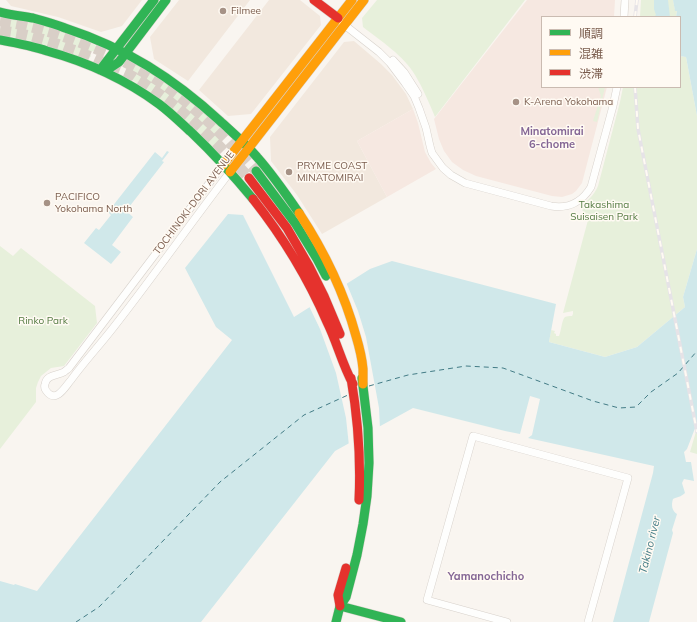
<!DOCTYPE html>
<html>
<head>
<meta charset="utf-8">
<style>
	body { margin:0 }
	#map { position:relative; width:697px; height:622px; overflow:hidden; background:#f9f5f0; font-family:Mulish,"Noto Sans JP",sans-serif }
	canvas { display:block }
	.legend { position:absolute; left:541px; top:16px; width:140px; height:72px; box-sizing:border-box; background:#fffaf3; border:1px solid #cabbb1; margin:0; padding:5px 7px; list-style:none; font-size:12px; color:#7a5c4d }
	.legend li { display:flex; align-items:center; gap:8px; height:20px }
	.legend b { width:20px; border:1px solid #cabbb1 }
</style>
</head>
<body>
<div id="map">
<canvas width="697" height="622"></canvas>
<ul class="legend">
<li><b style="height:5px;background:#30b455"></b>順調</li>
<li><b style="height:5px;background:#ff9f0a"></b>混雑</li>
<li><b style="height:5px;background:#e5322d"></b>渋滞</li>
</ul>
</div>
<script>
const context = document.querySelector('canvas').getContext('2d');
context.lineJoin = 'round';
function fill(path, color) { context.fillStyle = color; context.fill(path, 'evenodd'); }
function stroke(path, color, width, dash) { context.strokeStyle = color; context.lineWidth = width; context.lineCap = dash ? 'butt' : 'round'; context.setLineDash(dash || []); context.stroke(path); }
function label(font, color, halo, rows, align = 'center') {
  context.font = font + ' Mulish,sans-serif'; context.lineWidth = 3; context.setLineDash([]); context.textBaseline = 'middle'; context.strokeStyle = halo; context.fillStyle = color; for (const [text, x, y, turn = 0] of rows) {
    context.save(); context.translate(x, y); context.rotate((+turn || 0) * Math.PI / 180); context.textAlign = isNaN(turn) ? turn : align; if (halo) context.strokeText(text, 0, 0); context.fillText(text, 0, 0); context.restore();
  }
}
const residential = new Path2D(`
	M6,0H142L122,26L101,32L58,17L11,6Z
	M179,0H250L188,81L154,59L150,37Z
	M269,0H300L320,16L321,25L251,114L228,116L199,90Z
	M354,41L381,64L392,75L406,94L413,109L357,141L387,197L322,234L297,195L271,161L270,137L344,42Z`);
const commercial = new Path2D(`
	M527,0H615L614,17H542V87H607L582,183L576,191L572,194L562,197L552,196L476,176L463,170L452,162L444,151L439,139L434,119Z
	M413,109L418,123L425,152L431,163L436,169L387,197L357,141Z`);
const green = new Path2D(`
	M377,0H525L435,117C429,103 423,88 415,75C404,56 381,41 363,27L362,18Z
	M641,0H673L675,10L677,11L676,17H640Z
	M2,18L44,25L95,45L98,48L95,52L93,51L91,52L90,54L91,56L88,60L32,41L0,34V29L2,26L1,23Z
	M680,56L686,57L697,116V249L683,297L685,307L637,347L605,357L549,342L551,330L555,331L554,333L556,334V336H559C561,332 562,319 565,317C567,316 569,316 572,316L573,314V311L563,313L588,220L580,206C588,201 594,195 598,186L620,102L623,87H680Z
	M135,63L164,79L219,126L225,137L222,140L221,139L219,140L218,142L219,144L215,148L211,146L157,96L132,80L126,75L129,72H131L133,71V69L132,67Z
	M598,87H605L597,122L593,121L601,96Z
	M0,246L13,256L21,248L95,306L97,323L64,366L51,368L41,376L38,382L36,388V402L0,449Z
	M697,428V454L690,452Z`);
const water = new Path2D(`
	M654,0H668L670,17L655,16L656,15L654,9Z
	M673,0H697V116L686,57L680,56V17H676L677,11H675Z
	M167,151L169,152L162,161L164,162L126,211L133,217L112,245L121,252L111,264L84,243L96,228L99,230L111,215L108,212L155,152L162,158Z
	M228,214L243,215L294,317L370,269L392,261L556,304L549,342L605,357L637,347L685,307L683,297L697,249V423L687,449L684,452L686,462H691L694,481L684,479L682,483L685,493C681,497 677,497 673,499C671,505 672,511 677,514L672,530L673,533L649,622H613L653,473L654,466L528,438L532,435L540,399L530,396L520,434L505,431L413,408L335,451L201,622H0V581L14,585L15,584L37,591L232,340L216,327L185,268Z`);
const pier = new Path2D(`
	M346,282L358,311L366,337L379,408L380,429L349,446L346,418L336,373L320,329L309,306Z`);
const ferry = new Path2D(`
	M369,386L408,375L466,366L503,368L593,401L619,408L636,407L651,392L678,373L697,351
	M76,622L99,607L220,482L304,415L348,395`);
const secondaryTunnel = new Path2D(`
	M0,21C39,26 77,40 113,56C131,65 149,74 166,86C199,110 229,141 256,171
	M0,31C25,33 50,41 73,50C87,55 100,61 112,67C120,71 128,73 135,78C178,104 215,140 249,178`);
const street = new Path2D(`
	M624,17L625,0
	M342,23L379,52L390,63L405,83L414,96L419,108L426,128L430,146L432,153L443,168L451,175L465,183L551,206C568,209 582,202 591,187L613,106L617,87
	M393,60L404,72L418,94
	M223,165L69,368C68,369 65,371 64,372C57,376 47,374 45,384C44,387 45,390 48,393C57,402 65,387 71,380C84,362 99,346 113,328C153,277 190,224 230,172
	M507,622L427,600L473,436L628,478L588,622`);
const fast = new Path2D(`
	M0,12C11,15 22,16 33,18C44,21 55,24 65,28C126,48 173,78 220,121C233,133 246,144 257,157C273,175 286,194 299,213
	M0,40C16,43 32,46 47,51C87,62 126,80 159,104C171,113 181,123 191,132C213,153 234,176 253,199
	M100,70L110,68L119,62L166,0
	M100,70L154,0
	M256,171L295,223L317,259L326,276
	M340,606L401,622
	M336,622L340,606L346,597L357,555L363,524L367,496L369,463L368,428L362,378`);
const slow = new Path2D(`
	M223,165L352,0
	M230,172L364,0
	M299,213C324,251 344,292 356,336C359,346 362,357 363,369C363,374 363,379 363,384`);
const jam = new Path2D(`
	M314,0L338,18
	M249,178L287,228L309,266L324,296L340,334
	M253,199C283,237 308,278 327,322C337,342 342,364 353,384
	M351,378C358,419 361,459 359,500
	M340,606L338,595L346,568`);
const rail = new Path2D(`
	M635,17L637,0
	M635,87L638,129L697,432`);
const markers = [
	[223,11,4,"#a69286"],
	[516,102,4,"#a69286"],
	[289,172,4,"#a69286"],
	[47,203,4,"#a69286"]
];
const poiNames = [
	["Filmee",231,11],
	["K-Arena Yokohama",524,102],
	["PRYME COAST",297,166],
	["MINATOMIRAI",297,178],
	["PACIFICO",55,197],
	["Yokohama North",55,209]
];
const streetNames = [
	["TOCHINOKI-DORI AVENUE",194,203,-53]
];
const parkNames = [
	["Takashima",604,205],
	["Suisaisen Park",604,217],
	["Rinko Park",43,321]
];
const neighbourhoodNames = [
	["Minatomirai",552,132],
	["6-chome",552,145],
	["Yamanochicho",486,577]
];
const waterNames = [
	["Takino river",650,545,-76]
];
fill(residential, '#f2e8de');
fill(commercial, '#f6e8e1');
fill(green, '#e7f0db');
fill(water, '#d0e8ea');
fill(pier, '#f9f5f0');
stroke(ferry, '#437c86', 1, [5, 4]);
stroke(secondaryTunnel, '#d9cfc7', 11, [11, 5.5]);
stroke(street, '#d7d1cb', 8);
stroke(fast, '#d9d2cb', 10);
stroke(slow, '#d9d2cb', 10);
stroke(jam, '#d9d2cb', 10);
stroke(street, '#fefefd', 7);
stroke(fast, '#30b455', 9);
stroke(slow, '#ff9f0a', 9);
stroke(jam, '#e5322d', 9);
stroke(rail, '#e6e3e7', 3.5);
stroke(rail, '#fffaf3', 2, [6]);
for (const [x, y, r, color] of markers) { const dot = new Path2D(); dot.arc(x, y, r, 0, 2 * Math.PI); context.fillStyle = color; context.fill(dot); stroke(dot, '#fffaf3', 1.5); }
label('10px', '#7a5c4d', '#fffaf3', poiNames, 'left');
label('10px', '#7a5c4d', '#fffaf3', streetNames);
label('10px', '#537a41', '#fffaf3', parkNames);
label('bold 11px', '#846695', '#fffaf3', neighbourhoodNames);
label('italic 11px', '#437c86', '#fffaf3', waterNames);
</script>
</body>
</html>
